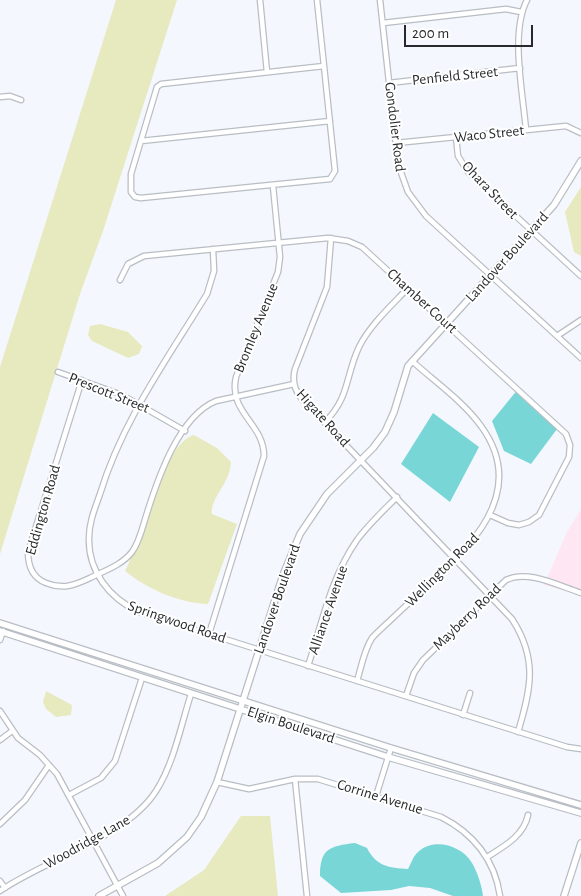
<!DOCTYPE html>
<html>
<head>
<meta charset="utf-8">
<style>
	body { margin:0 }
	#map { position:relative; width:581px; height:896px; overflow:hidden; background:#f4f8fe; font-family:"Alegreya Sans",sans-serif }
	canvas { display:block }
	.scale { position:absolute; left:404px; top:25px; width:129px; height:22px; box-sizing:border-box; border:2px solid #27292c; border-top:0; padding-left:6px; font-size:15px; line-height:18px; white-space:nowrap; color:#27292c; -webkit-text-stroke:4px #fff; paint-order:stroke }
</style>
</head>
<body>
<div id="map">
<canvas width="581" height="896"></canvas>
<div class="scale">200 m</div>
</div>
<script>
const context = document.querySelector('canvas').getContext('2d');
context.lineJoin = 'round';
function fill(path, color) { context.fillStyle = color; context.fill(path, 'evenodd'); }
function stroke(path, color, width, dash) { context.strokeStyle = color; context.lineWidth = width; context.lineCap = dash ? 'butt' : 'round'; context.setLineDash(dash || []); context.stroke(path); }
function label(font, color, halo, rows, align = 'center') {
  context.font = font + ' "Alegreya Sans",sans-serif'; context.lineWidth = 4; context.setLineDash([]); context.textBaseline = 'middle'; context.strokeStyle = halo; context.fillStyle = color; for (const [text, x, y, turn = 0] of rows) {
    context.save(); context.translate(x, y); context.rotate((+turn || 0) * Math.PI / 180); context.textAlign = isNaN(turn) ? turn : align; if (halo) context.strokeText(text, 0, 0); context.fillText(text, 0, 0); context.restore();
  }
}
const commercial = new Path2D(`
	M581,509V595L544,585L566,534Z`);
const green = new Path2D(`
	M116,0H177L103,231L80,294L0,554V367Z
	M581,187V256L574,252L565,212Z
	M100,324L128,332L142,346L139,354L128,358L92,341L88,335L90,326Z
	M194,435L217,448L231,462C230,484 210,498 212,514L237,524L208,604C179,603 147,589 125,571C131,561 133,548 136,538C144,514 169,441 194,435Z
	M46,691L72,705L71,715L56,717L46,709L43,702Z
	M241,816H270L278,896H165L204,870Z`);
const water = new Path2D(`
	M518,389L557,429L531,464L504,451L492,421Z
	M433,413L479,447L450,502L401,464Z
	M355,843L367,848C376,866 389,868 408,869C411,864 413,856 418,852C433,837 462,845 472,863C477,871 482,886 483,896H453L430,888L409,886L391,890L341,893L320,876C320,849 329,846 355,843Z`);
const street = new Path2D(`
	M260,0L267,72
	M317,0L324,66
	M380,0L398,164L408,192L426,216L581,358
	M383,23L506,9L521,12
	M324,66L335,171L330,179L141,198L135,197L131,192V174L157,87L161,84Z
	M389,83L520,68
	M0,97L10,96L21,100
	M526,130C523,93 510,33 527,0
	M456,137L458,156L468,172L581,276
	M141,141L330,121
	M396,143L566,126L581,133
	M331,238L327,287L295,369C292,380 294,389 301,398L512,619C538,659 531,689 518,732
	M213,249L214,271L207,294C168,358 122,421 100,494C95,508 89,522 89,538C88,571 109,598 139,612L567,747L581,749
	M120,280L128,264L144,256L328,238L348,241L362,247L566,434L570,445L569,457L539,515L529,522L519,525L508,523L490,515
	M557,336L581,320
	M58,372L122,395L185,431
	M82,380L28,552C28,566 33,578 46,583C63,590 75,585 90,578C104,571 122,565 132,552C140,541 143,525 147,513C158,478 179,416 216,401L294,384
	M325,422C350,397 345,377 359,347C370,325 391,306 408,288
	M209,634L264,456C264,423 228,413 236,377L278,272L280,257L273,186
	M0,640L3,631
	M308,666C322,623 331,577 357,540C369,524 383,511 397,497
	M357,681C361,668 364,650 372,638C379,630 389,622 397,614C447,566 538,504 481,426C463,401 434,381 412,361
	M406,696L414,673L423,660L506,580C528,569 559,586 581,593
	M0,711L18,738L40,755L57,774L123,896
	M463,715L470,693
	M0,740L12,731
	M295,779L307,896
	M217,782L249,789L295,779H318L441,817C473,833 495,860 500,896
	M69,795L101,778L115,761L142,678
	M376,796L391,748
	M0,824L25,800L49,765
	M487,857C503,847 524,836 528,815
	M0,881L5,888
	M0,891C46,859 126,838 156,791C174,763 181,725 191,694`);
const secondary = new Path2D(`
	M0,623L391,748L581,805
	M0,631L388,757L581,813
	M99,896L158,863L187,837L201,817L217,782L283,575L300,534L327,494L373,448L385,432L394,412L408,366L554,205L581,161
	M564,896L581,843`);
const streetNames = [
	["Penfield Street",455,76,-6],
	["Gondolier Road",395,127,83],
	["Waco Street",489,134,-6],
	["Ohara Street",490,190,46],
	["Landover Boulevard",507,257,-48],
	["Chamber Court",422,301,42],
	["Bromley Avenue",256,328,-68],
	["Prescott Street",109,393,22],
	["Higate Road",323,418,48],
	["Eddington Road",43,510,-74],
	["Wellington Road",442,570,-45],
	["Landover Boulevard",277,599,-71],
	["Alliance Avenue",328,610,-71],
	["Mayberry Road",467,617,-44],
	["Springwood Road",177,622,19],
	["Elgin Boulevard",291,725,18],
	["Corrine Avenue",380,797,17],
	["Woodridge Lane",87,842,-29]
];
fill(commercial, '#fee6f2');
fill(green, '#e7e9bf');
fill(water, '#78d6d7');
stroke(street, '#b9bec4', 7);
stroke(secondary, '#b9bec4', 8);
stroke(street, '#fff', 4.5);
stroke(secondary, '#fff', 5.5);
label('15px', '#27292c', '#fff', streetNames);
</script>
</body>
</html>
